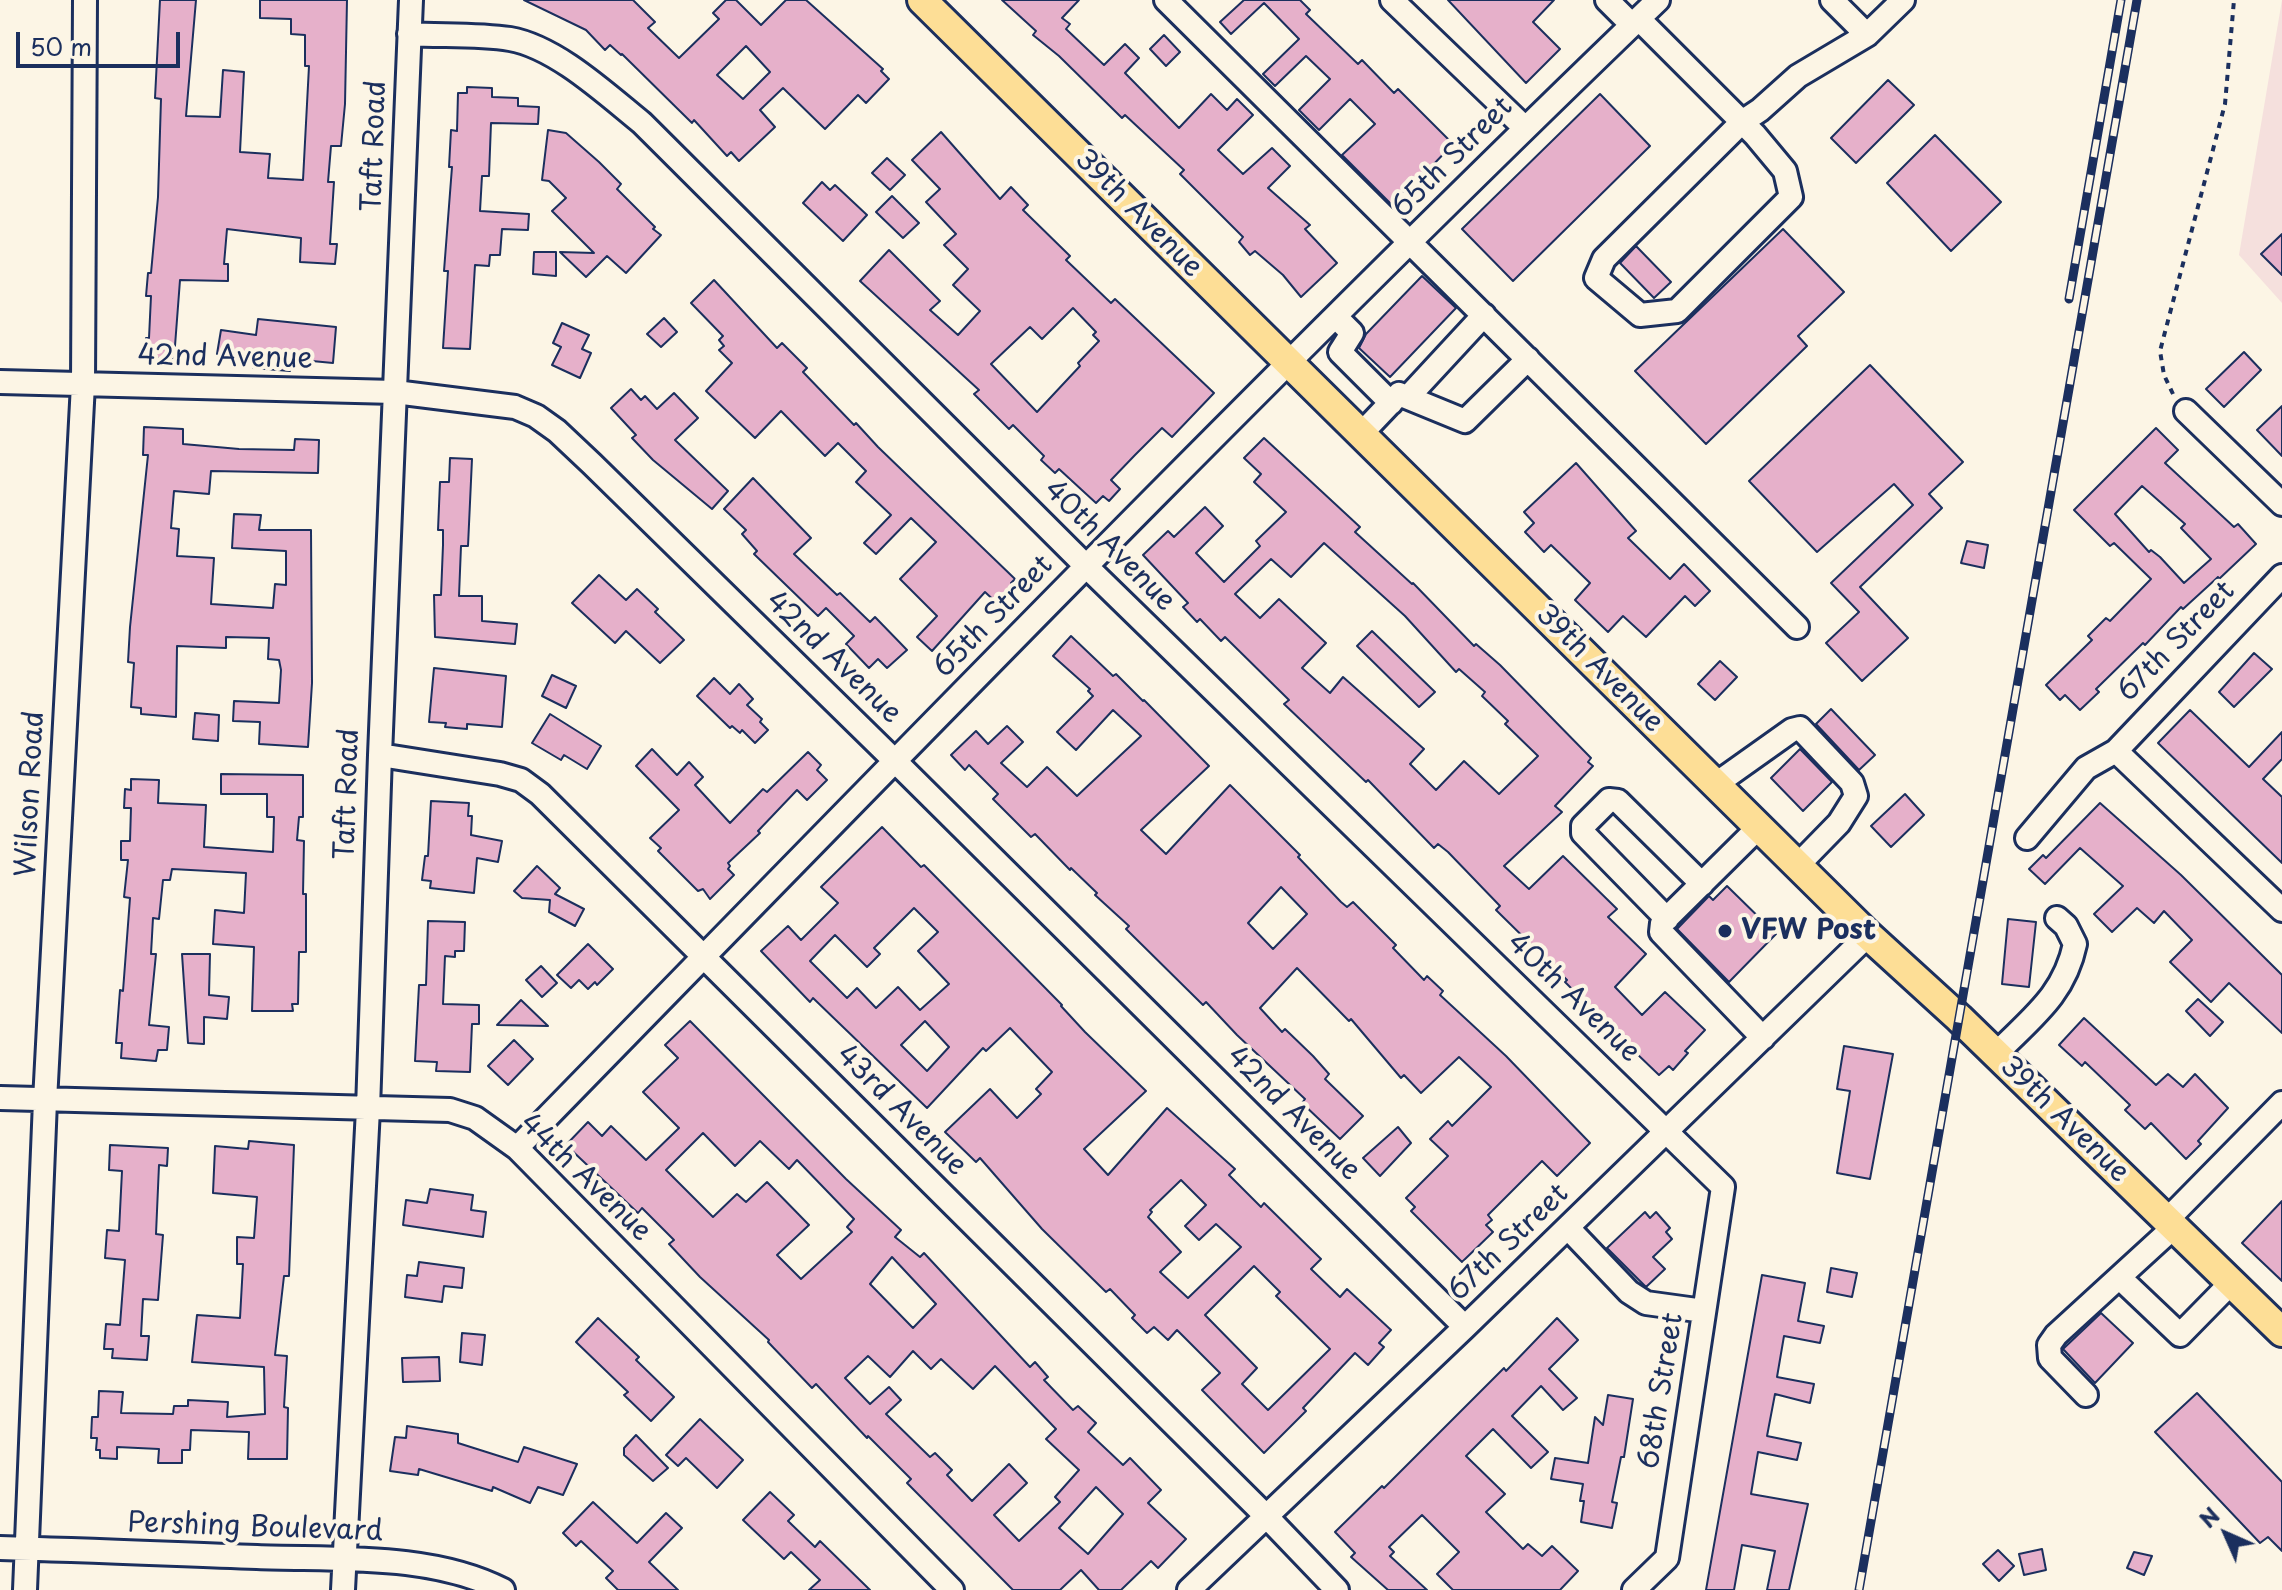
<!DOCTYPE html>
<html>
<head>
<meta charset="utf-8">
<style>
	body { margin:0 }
	#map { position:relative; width:2282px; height:1590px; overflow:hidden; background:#fcf5e5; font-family:"Playpen Sans",sans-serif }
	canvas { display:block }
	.north { position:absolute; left:2186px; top:1494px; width:80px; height:80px; -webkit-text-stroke:6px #fcf5e5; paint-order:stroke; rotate:315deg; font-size:22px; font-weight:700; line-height:32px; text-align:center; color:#1b2f5e }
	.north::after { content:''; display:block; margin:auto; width:28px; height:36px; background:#1b2f5e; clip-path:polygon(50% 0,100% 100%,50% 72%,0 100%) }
	.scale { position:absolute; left:16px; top:32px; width:164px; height:36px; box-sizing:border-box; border:4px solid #1b2f5e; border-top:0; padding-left:10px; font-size:24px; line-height:28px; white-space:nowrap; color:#1b2f5e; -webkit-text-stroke:6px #fcf5e5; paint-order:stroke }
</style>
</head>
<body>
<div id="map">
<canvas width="2282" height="1590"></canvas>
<div class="north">N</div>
<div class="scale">50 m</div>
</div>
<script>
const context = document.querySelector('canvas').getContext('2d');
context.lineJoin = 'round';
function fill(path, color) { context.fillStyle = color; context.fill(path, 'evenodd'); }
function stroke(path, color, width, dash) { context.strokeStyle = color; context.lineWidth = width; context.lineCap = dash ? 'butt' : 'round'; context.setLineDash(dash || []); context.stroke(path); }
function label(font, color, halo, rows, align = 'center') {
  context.font = font + ' "Playpen Sans",sans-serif'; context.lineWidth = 8; context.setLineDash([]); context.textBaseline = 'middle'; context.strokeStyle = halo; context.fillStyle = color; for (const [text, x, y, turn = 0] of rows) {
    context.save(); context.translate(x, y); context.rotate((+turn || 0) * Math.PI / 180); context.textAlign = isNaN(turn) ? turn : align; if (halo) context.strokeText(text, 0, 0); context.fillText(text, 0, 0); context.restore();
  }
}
const built = new Path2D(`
	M2282,0V303L2239,255Z`);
const building = new Path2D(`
	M160,0H196L186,116L220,117L223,70L244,72L240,152L270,154L268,178L303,180L309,66H305V35L291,34V19L260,18V0H347L345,104L341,146H331L328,182H334L330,244H337L335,264L300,262L301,238L227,229L224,264H228V281L180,280L174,359L144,357L146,338H149L151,296H146L148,273H151L158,197L161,99L155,98Z
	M524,0H633L655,22L648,28L679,58L719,19L713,13L726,0H736L761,25L786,0H806L883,69L881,71L889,79L866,103L858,95L825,129L783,88L760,110L775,127L739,161L731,152L727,156L694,120L692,123L622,54L621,55L610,45L605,50L586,30ZM746,46L770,72L743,99L717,75Z
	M1002,0H1079L1062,18L1070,24L1066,29L1104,65L1125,44L1139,58L1125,73L1179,128L1211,94L1227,110L1237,99L1253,115L1218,150L1243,174L1272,148L1290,166L1268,188L1310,225L1305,229L1337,263L1301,297L1283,275L1255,251L1250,255L1239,242L1243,237L1180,174L1184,170L1125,115L1122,118L1059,56L1033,35L1036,31Z
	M1244,0H1300L1310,10L1306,14L1358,64L1362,60L1394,93L1398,89L1453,144L1431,167L1435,171L1422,184L1416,178L1391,204L1342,155L1375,124L1350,99L1319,130L1299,110L1330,79L1306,56L1275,86L1263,74L1299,39L1264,3L1231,34L1220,22Z
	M1448,0H1554L1533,22L1560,49L1526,83Z
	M1164,35L1180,52L1166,66L1150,49Z
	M1888,80L1914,105L1856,163L1831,138Z
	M467,87L492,88V97L518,98V106L539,107L538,124L491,123L489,176H482L480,211L529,214L528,230L502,229L500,255H490L489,266L475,265L470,349L443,348L448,271H444L452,167H449L451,130L457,131L458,93H467Z
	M1600,94L1650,146L1513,281L1462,229Z
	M548,130L566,133L599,162L621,184L617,189L655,227L653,229L661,235L626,273L607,256L586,277L560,252L594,253L552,211L566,198L549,181L542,180Z
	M941,132L1000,199L1011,187L1028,205L1023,210L1070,256L1066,260L1111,303L1115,299L1214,393L1172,437L1162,428L1135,455L1111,480L1120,489L1109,501L1103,496L1096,503L1059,469L1055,473L1041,460L1044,456L1013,425L1009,429L974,394L979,390L860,281L889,250L940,301L930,310L958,335L980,311L953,285L968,269L944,245L956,234L926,202L940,189L912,160ZM1073,308L1096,332L1093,335L1099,341L1078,363L1080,366L1037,412L991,364L1030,327L1042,339Z
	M1935,135L2001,202L1951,251L1887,183Z
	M887,158L905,175L890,190L872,173Z
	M822,182L830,190L835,185L867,215L843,241L803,203Z
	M892,196L919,223L903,238L876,212Z
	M1783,229L1844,292L1798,336L1807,346L1706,444L1635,371Z
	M2282,234V275L2261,254Z
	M1636,246L1671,282L1654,298L1620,263Z
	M534,252H556V276L533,274Z
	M1422,276L1456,308L1390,377L1359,348L1366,334Z
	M714,280L777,348L782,343L807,368L803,372L854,425L856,423L878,447L1015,579L1011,583L1017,588L1000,606L985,592L932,651L917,637L937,616L900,579L936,542L911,518L876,554L864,543L891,515L856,482L866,471L838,443L825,456L781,411L755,438L706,391L732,363L719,350L724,346L719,340L723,336L691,303Z
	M664,318L677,332L661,347L647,334Z
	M258,319L336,327L333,363L291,359L290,371L253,368L254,359L217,354L221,330L256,335Z
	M562,323L589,335L582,349L591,353L580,378L552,365L561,347L553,343Z
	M2244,352L2261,370L2224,407L2206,389Z
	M1870,365L1963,462L1929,494L1942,508L1860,587L1908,638L1862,681L1826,643L1859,612L1831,583L1913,505L1894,484L1817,552L1749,481Z
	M631,389L641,400L645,396L657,409L674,393L698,418L675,440L728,491L712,509L653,460L632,438L636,435L611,408Z
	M2282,406V456L2257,430Z
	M144,427L183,429V444L239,449L294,450L295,439L319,440L318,473L211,471L209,494L174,491L171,528L179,529L177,556L214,558L211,604L273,608L275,584L286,585V551L232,548L234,514L261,515L259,530H311L312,683L308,747L259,744L260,722L233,721L234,701L279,703L281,670L279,660L268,659L269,638L226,637V648L177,646L176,717L141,714V708L131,707L134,663L128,662L130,627L148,455H143Z
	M2156,428L2178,450L2165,463L2234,527L2238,524L2256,544L2219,579L2218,577L2183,609L2181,607L2145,645L2143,643L2096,689L2099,692L2080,710L2065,695L2060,700L2046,685L2092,640L2088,636L2106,618L2110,621L2151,579L2114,543L2110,546L2074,510ZM2142,486L2185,524L2181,528L2211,559L2184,583L2160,557L2151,550L2149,552L2115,514Z
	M1264,438L1360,527L1355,532L1412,584L1413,583L1474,646L1476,644L1500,665L1591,758L1588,762L1593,766L1555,806L1562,812L1504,866L1529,889L1563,856L1617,909L1608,917L1646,954L1615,987L1642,1015L1665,992L1705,1030L1685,1051L1688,1053L1673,1070L1669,1066L1659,1075L1635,1052L1565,982L1567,980L1496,910L1500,906L1448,852L1438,844L1434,848L1368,780L1366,782L1284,704L1289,700L1225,637L1221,641L1200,619L1197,622L1183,607L1188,603L1143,555L1168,531L1174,537L1205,507L1223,526L1196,553L1224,582L1260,546L1256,541L1286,512L1254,482L1261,474L1244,458ZM1324,543L1405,616L1456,672L1459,669L1485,692L1482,696L1508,721L1505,724L1538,756L1499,794L1464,761L1436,790L1410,764L1424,749L1343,677L1330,693L1302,668L1326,643L1279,599L1260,618L1235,594L1271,559L1291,577Z
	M450,458L472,459L468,546H461L459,596H482V621L517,624L515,644L435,637L434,595H441L443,545V530H438L440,482H449Z
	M1576,463L1636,531L1628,538L1670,579L1684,564L1710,591L1695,606L1685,596L1646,637L1623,616L1608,632L1575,600L1590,583L1551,545L1544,552L1525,532L1534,523L1524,512Z
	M753,478L811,538L794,554L837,595L840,593L870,622L875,617L907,650L887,668L878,659L869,668L846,644L854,636L826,608L818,616L754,554L757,551L742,534L746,530L724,509Z
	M1967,541L1988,545L1984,568L1961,563Z
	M599,575L626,600L637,589L658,609L655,612L684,640L660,663L626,631L615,643L572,603Z
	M1372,631L1435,692L1419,707L1357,646Z
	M1071,636L1113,676L1116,674L1143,701L1144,700L1209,766L1141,830L1166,854L1230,785L1300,855L1298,857L1341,902L1347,907L1353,902L1396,945L1393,948L1424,980L1427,976L1443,991L1440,995L1506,1056L1590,1143L1557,1176L1542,1161L1488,1215L1492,1220L1486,1225L1493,1232L1462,1262L1411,1211L1415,1207L1406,1198L1448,1156L1430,1139L1448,1121L1452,1126L1491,1087L1459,1057L1421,1093L1404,1075L1401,1078L1351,1019L1349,1021L1297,968L1260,1008L1282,1032L1285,1029L1313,1056L1329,1074L1325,1079L1363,1116L1340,1139L1302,1103L1305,1099L1237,1035L1206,1002L1203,1005L1126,929L1129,926L1095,895L1097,893L1071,868L1070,870L1035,834L1031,837L993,799L998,794L969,765L965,770L951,755L976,731L988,744L1007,726L1023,742L1001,763L1027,787L1047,767L1077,796L1141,736L1113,710L1076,750L1057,732L1093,696L1088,691L1090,689L1053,656ZM1281,887L1307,914L1273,949L1248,923Z
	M2254,653L2272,669L2234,707L2219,692Z
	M1720,661L1737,677L1715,700L1698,684Z
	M434,668L506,676L502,727L467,724V729L445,727L446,723L429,722Z
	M552,675L576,686L566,708L542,696Z
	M714,678L730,694L739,684L753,699L747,705L762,719L760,722L768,730L755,743L742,730L740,733L732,726L730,728L697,696Z
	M1831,709L1875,755L1859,770L1816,724Z
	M2190,710L2249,767L2282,732V759L2263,779L2282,797V863L2158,743Z
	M195,713L219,715L218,741L193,739Z
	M550,714L601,746L587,769L564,755L561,760L532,743Z
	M652,749L677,775L689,762L703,777L695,785L730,823L763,789L767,792L808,752L821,765L817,770L827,780L807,800L797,790L758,831L760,833L728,863L730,866L728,869L734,875L710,899L703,889L698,891L658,851L661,848L650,838L679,810L636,766Z
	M1800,749L1832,782L1803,811L1771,778Z
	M221,774L303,775V817H299L297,840L304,841L303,894H306V952H299L298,1004H292L293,1011H252L254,947L213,944L215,910L244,913L246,873L172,869L170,880H163L159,919L153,918L151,954H156L149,1025L169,1027L167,1050H158L156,1061L121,1058L122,1043H116L120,990L123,991L130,898L124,897L128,860H121V841H130L131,808H124L125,789L131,790V779L159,780L158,803L206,805L204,847L273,852L274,817H267V794H221Z
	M1905,794L1924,815L1891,847L1871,826Z
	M431,801L469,803L468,816H472L471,835L502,841L498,862L477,858L474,893L430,888L431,881L422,880L425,856H428Z
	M2100,803L2181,875L2282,975V1033L2229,983L2211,1002L2170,962L2192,940L2164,911L2154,923L2137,908L2112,932L2094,914L2123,886L2080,848L2045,884L2029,869L2043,855L2046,858Z
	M882,827L921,867L924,865L1062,1005L1061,1006L1085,1032L1146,1091L1084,1149L1108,1175L1167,1108L1235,1169L1229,1175L1261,1207L1264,1203L1321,1259L1311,1269L1340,1297L1347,1289L1391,1330L1379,1343L1384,1347L1368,1365L1355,1353L1303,1408L1306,1411L1264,1453L1202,1390L1220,1373L1177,1330L1168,1340L1154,1327L1147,1333L1132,1318L1135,1315L1110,1289L1106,1292L1042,1229L980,1158L976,1162L945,1132L990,1089L1017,1118L1041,1094L1036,1089L1052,1072L1010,1028L986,1051L983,1048L927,1108L813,998L810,1002L761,951L788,926L801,940L838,903L821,887ZM914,908L938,932L918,951L949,984L920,1010L898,987L876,1008L857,988L847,998L810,961L835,935L867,967L880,954L874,948ZM925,1021L949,1047L927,1071L901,1045ZM1181,1180L1206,1205L1185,1226L1199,1240L1216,1224L1241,1247L1188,1298L1160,1272L1181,1252L1148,1217L1152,1212L1150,1210ZM1254,1266L1280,1292L1276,1296L1330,1349L1268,1410L1242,1384L1257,1368L1205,1315Z
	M537,866L560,888L555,894L584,909L575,926L549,912L550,900L522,898L514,891Z
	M1727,886L1776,934L1729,982L1677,929L1709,896L1713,900Z
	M2008,919L2036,922L2029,987L2002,984Z
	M428,921L465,922L464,951H455V957L445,956L443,1004L479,1005V1024H472L470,1072L436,1071L437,1062L415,1061L419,985H426Z
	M588,944L613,969L597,985L595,982L588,989L579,980L571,988L557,975Z
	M182,954H210L209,995L229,997L227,1019L204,1017V1044L188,1043Z
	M541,966L557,983L542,997L526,980Z
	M2198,999L2223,1022L2210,1036L2186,1011Z
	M521,1000L548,1026L497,1025Z
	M2084,1018L2156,1085L2168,1074L2183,1087L2195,1074L2228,1108L2198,1141L2201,1144L2186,1159L2151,1123L2145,1129L2125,1110L2130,1105L2085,1062L2082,1066L2059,1045Z
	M690,1021L846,1179L901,1230L895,1237L920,1257L924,1253L1030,1367L1035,1362L1048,1377L1044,1380L1073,1410L1078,1406L1096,1423L1088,1432L1123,1465L1130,1458L1161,1490L1148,1503L1186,1539L1158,1568L1151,1561L1121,1590H1099L1081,1570L1060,1590H1013L907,1483L911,1479L868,1436L867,1438L816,1384L812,1388L768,1342L769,1340L700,1277L669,1244L674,1240L642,1208L638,1213L566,1145L588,1122L602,1136L611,1126L646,1160L679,1128L643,1092L678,1058L665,1045ZM703,1133L735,1166L760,1141L789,1169L797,1160L854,1219L847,1227L852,1232L801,1279L777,1255L809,1225L767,1182L746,1202L737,1194L713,1217L666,1170ZM892,1257L936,1304L913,1328L870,1284ZM913,1351L931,1369L941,1359L973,1389L995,1366L1056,1429L1046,1439L1079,1470L1055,1497L1060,1502L1019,1541L994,1515L1027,1483L1009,1464L972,1501L947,1475L952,1470L935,1453L930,1457L886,1414L901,1400L889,1387L870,1404L845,1378L868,1356L890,1377ZM1096,1487L1123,1514L1088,1554L1059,1528Z
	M514,1040L533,1059L508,1085L488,1066Z
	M1844,1046L1893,1054L1870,1179L1837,1173L1850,1091L1837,1089Z
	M1398,1127L1411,1143L1380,1176L1363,1158Z
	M249,1141L294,1145L289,1276H284L275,1355L287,1356L284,1407L288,1408L287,1459H248L249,1432L191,1430L190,1450H182V1463H158L159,1449L117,1447V1459L100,1458V1450H96L97,1438H91L92,1417H98L99,1391L123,1392L121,1413L173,1414L174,1406H188V1400L228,1402L227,1417L265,1414L264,1367L192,1362L197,1315L240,1318L243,1264H237V1237L254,1238L257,1197L213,1193L214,1170L215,1146L248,1149Z
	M110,1145L168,1148L167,1166L159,1165L156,1234L163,1235L158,1300L143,1299L141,1336H149L147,1360L112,1358L113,1349H104L106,1324L120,1325L125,1260L105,1258L107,1230L119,1231L122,1171L109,1170Z
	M430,1189L473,1195L471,1210L486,1212L483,1237L403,1225L406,1200L427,1203Z
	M2282,1201V1281L2242,1243Z
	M1645,1212L1650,1218L1656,1212L1670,1228L1666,1232L1672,1239L1653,1257L1665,1269L1646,1287L1607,1248Z
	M419,1262L464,1268L462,1288L444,1286L442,1302L405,1297L407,1275L417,1276Z
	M1831,1268L1857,1273L1852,1297L1827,1292Z
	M1762,1275L1805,1283L1798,1321L1824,1326L1820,1343L1784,1336L1777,1377L1814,1384L1810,1403L1775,1394L1767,1436L1801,1443L1797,1460L1758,1452L1751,1494L1808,1504L1789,1590H1767L1775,1551L1742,1545L1734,1590H1706Z
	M2101,1313L2133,1343L2095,1383L2063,1349Z
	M598,1318L639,1357L636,1360L674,1397L651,1421L624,1395L628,1392L576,1342Z
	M1557,1318L1578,1340L1549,1369L1577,1398L1563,1410L1541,1386L1512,1416L1548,1452L1531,1468L1493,1429L1466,1456L1505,1494L1486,1512L1523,1549L1528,1544L1542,1556L1552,1546L1578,1571L1560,1590H1453L1437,1574L1459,1552L1422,1515L1389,1547L1394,1552L1390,1556L1427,1590H1388L1351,1557L1355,1553L1335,1532L1382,1486L1384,1488L1504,1368L1506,1371Z
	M462,1333L485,1335L482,1365L460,1362Z
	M439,1357L440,1381L403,1382L402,1358Z
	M2197,1393L2282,1482V1551L2268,1537L2260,1543L2155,1432Z
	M1608,1395L1633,1399L1624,1457H1621L1612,1502L1617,1503L1612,1528L1581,1522L1584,1501H1580L1583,1484L1551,1479L1555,1458L1588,1463L1595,1417L1603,1425Z
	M700,1419L743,1460L717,1488L686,1458L678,1466L666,1455Z
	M407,1426L458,1434V1443L518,1462L524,1447L577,1464L563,1495L538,1487L530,1503L493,1487L492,1491L419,1469L418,1475L390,1471L395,1437L406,1438Z
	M636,1435L668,1468L653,1481L624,1455V1448Z
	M770,1492L794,1515L788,1521L815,1547L820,1541L870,1590H809L820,1580L791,1552L784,1559L743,1520Z
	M593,1502L637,1543L666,1513L682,1528L649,1562L678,1590H618L606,1578L613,1571L581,1541L576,1546L563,1533Z
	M2042,1549L2046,1570L2024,1575L2019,1554Z
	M1998,1550L2014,1566L1999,1581L1983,1564Z
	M2134,1552L2152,1556L2144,1575L2127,1568Z`);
const path = new Path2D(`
	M2173,394L2164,375L2160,351L2225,104L2234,0`);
const minor = new Path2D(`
	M1166,0L1797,627
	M1392,0L1525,128
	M1607,0L1632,25
	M1832,0L1867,35L1903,0
	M1639,19L1755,135L1785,171L1791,197L1677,311L1640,315L1596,278L1604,259L1742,122L1760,110L1798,76L1867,35
	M409,34C442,36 477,34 510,39C556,47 606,94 642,123L1086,566L1723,1187L1667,1558L1634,1590
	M1336,317L1352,333L1340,352L1391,403
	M0,382L395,392L515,407L536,416L557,431L592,464L895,761L1465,1327
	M1409,396L1484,315
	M2186,411L2282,504
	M1361,434L1399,394L1465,421L1528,359
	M2116,751L2282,910
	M380,755L500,774L521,780L540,794L1267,1517L1337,1590
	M1716,784L1792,730L1800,728L1852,783L1856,796L1839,823L1798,865
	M1759,827L1662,923L1661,932L1763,1038
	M2027,838L2086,768L2116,751L2282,576
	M1667,919L1583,833V826L1609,800L1618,801L1702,884
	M1996,1054C2031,1018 2064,996 2075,944L2066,926L2057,918
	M0,1098L450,1110L475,1118L517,1148L952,1590
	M517,1148C894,762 1269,374 1658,0
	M2167,1220L2282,1103
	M1568,1228L1629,1292L1646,1303L1704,1311
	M2120,1278L2180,1335L2231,1283
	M2086,1395L2050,1358L2049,1345L2056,1335L2174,1227
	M0,1548C86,1550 171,1554 257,1557C337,1560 431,1553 503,1590
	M25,1590L45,1101L83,384L85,0
	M343,1590L368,1109L380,755L411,0
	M1189,1590L1465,1327L1868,935`);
const major = new Path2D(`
	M922,0L1868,935L1959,1018L2282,1332`);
const rail = new Path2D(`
	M2069,299L2121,0
	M1859,1590L2137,0`);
const markers = [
	[1725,931,8,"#1b2f5e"]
];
const streetNames = [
	["Taft Road",375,146,-88],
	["65th Street",1453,158,-45],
	["39th Avenue",1138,214,45],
	["42nd Avenue",225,358,1],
	["40th Avenue",1109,546,45],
	["65th Street",994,617,-46],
	["67th Street",2177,642,-46],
	["42nd Avenue",833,658,44],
	["39th Avenue",1599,669,45],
	["Wilson Road",31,794,-87],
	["Taft Road",348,794,-88],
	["40th Avenue",1573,998,44],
	["43rd Avenue",901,1111,45],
	["42nd Avenue",1293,1114,45],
	["39th Avenue",2064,1120,44],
	["44th Avenue",585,1178,44],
	["67th Street",1509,1243,-44],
	["68th Street",1662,1391,-81],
	["Pershing Boulevard",255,1528,2]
];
const poiNames = [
	["VFW Post",1741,931]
];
fill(built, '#f5e0dd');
fill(building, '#e6b0ca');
stroke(building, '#1b2f5e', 2);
stroke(minor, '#1b2f5e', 28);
stroke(major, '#1b2f5e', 34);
stroke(path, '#1b2f5e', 4, [6, 6]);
stroke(minor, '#fcf5e5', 22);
stroke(major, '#fdde96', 28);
stroke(rail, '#1b2f5e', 9);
stroke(rail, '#fcf5e5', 6, [18]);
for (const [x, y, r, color] of markers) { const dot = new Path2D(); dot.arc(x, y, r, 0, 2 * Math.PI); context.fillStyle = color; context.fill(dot); stroke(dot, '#fcf5e5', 3); }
label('28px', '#1b2f5e', '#fcf5e5', streetNames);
label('bold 28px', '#1b2f5e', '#fcf5e5', poiNames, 'left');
</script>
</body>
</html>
